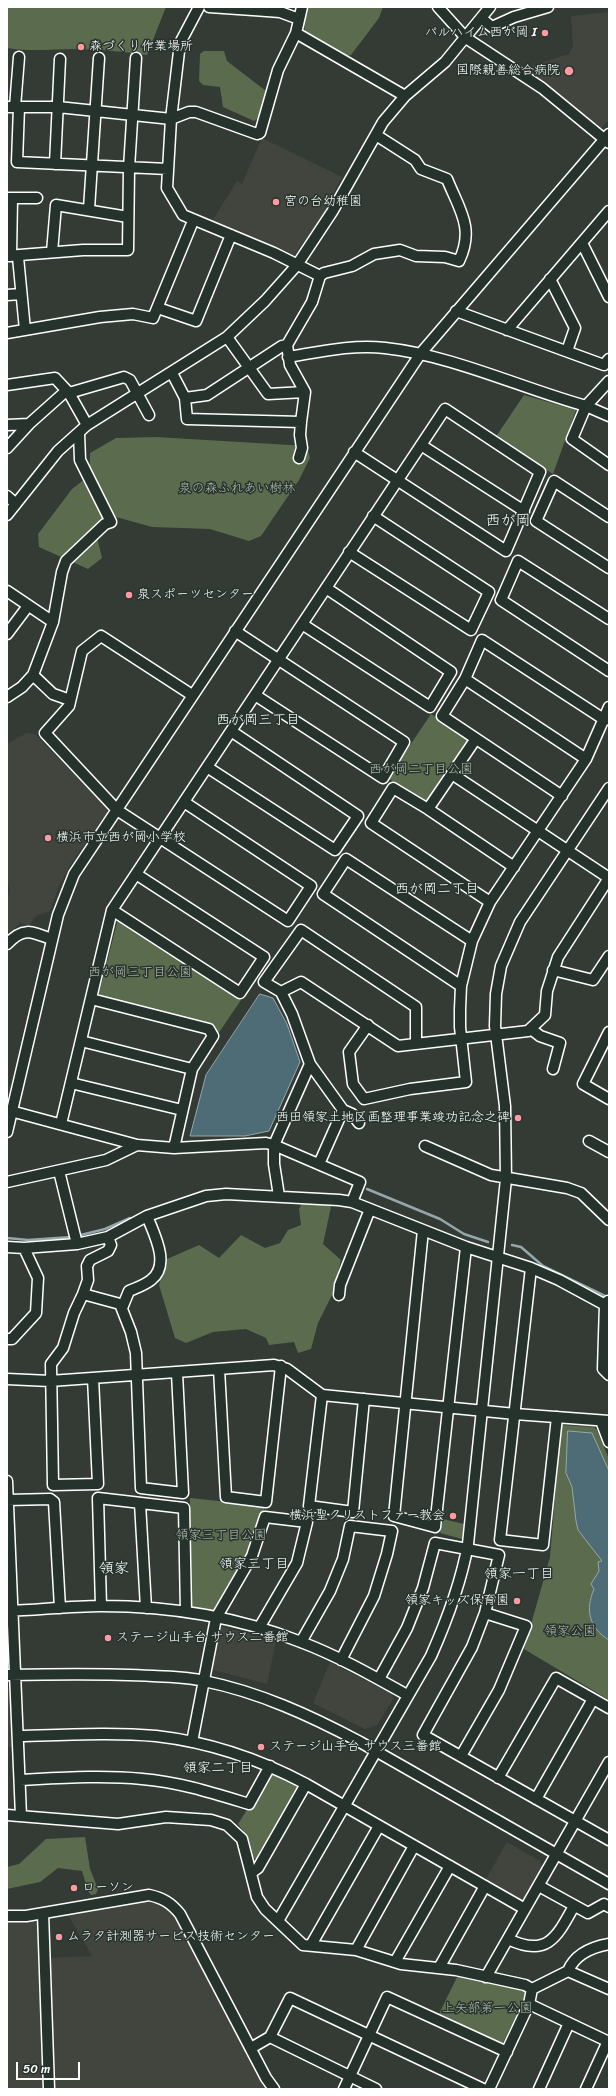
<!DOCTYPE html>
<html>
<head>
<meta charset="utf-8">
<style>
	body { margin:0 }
	#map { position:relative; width:616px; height:2096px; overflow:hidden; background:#333b34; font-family:Sriracha,sans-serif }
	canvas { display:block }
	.frame { position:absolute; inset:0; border:8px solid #fff; pointer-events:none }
	.scale { position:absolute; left:16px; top:2062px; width:64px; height:18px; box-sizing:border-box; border:2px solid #fff; border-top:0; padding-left:5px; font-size:12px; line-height:14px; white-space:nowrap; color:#fff; -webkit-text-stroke:3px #26332d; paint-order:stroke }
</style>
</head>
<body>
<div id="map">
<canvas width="616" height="2096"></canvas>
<div class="frame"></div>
<div class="scale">50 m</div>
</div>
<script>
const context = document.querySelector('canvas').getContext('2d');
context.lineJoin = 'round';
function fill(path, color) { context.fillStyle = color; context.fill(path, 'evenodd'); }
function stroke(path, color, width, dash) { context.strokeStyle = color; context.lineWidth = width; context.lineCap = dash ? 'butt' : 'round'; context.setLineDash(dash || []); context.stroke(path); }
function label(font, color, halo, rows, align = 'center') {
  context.font = font + ' Sriracha,"Klee One",sans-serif'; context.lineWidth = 3; context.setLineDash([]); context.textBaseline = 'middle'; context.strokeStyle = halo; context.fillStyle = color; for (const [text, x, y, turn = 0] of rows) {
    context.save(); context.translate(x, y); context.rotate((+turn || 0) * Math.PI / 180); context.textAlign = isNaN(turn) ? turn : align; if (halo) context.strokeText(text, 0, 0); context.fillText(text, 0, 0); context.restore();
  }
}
const built = new Path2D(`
	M609,12V120L599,130L524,68L569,54L573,46L571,16Z
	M262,138L342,177L320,220L292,258L212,221L237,181L242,184Z
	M27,733L35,734L107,808V813L72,862L59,886L50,911L36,916L29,926L20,923L11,933L7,931V900L10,889L7,880V744Z
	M223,1627L276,1641L267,1684L214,1670L211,1664L219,1629Z
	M330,1662L392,1694L393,1699L377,1725L365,1729L313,1703Z
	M7,1688H10L14,1692L16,1747H7Z
	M507,1842L540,1861L542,1867L524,1900L520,1901L485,1881Z
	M148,1900L162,1903L177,1916L267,2087L263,2089H52L47,1958L92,1956L67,1913Z
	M32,1919L40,1925L45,2089H7V1921Z`);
const green = new Path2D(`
	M7,7H166L147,55C124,52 100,49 76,49C52,49 31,52 7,48Z
	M309,7H383L379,18L351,55L343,57L305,32L304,23Z
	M204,51H224L227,61L266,91L261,117L254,121L223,107L220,87L203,85L199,81L200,54Z
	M524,395L576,410L553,474L495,438Z
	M156,437L307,446L310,458L299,480L261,536L249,541L210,529L152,527L116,517L95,529L102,558L88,569L39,547L38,534L72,489L90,475V453L116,438Z
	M431,714L467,738L468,742L429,801L424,802L388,778Z
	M118,919L241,1000L218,1034L215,1026L102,999L99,993Z
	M302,1203L328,1204L331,1207L323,1244L341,1260L333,1293L318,1323L311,1349L298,1353L294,1342L269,1345L266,1338L246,1329L213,1332L186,1343L175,1338L159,1285L167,1259L199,1245L219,1258L241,1235L265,1248L280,1243L288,1230L301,1225L299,1209Z
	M561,1425L594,1427L597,1430L609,1459V1700L524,1649L550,1557Z
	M190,1498L265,1506L249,1553L216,1611L212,1614L191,1609L189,1606Z
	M443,1519L464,1524L462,1539L440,1533Z
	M274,1771L297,1784L298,1787L256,1859L253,1857L249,1839L238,1824L270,1773Z
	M85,1837L90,1869L98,1889L96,1894L91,1895L88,1891L82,1871L58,1868L40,1882L7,1889V1867L19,1864L46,1839Z
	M458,1975L524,1991L527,1994L503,2043L499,2045L438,2016Z`);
const water = new Path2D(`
	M260,994L273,998L287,1024L300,1062L269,1131L245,1136H190L206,1075Z
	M568,1431L592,1433L609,1471V1640C589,1628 585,1610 594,1589L591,1584L599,1571L598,1562L602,1561L578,1530L576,1521L572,1487L566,1473Z`);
const stream = new Path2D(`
	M367,1189L440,1219L464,1234L488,1242
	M77,1236L105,1229L130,1218
	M7,1238L28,1240L72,1237
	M512,1245L521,1247L543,1266L605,1296`);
const minor = new Path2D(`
	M209,7L253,10V7
	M302,7L296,33L278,70L260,133L257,134L196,112H189L171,119L167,188L183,215L274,253L320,276
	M438,7L466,38L542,88L609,143
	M253,10L280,12L299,19
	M481,18L492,27L514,17L548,7
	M296,33L405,96
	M7,107H58L171,119L180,43L199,7
	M15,107L19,57
	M19,107L17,162L168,169
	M55,164L60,59
	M7,198H37
	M89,209L99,58
	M582,243L609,297
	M52,252L56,205L128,217
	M7,256L83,250H128L129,168L136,58
	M11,256L12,198
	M18,257L25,330
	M320,276L324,273L352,266L374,254L400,250L416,256L445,257L459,261C475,228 459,209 447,179L421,169L415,160L376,135
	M550,279L575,328L567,351
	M7,295L21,294
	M158,308L196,321L231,235
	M456,311L604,365L609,359
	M507,330L609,211
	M7,333L100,317L133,314L153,318L193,221
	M227,337L268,394L305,392
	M288,357C319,352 353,344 385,348C451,355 521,388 586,406L609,416
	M172,373L185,398L187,419L301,422
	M609,381L586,406L572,439L609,465
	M7,385L55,378L69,393L87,425
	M69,393L124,377L130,380L149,415
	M185,398L207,395L282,346L287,345
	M7,425L29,424
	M421,445L524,511
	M7,448L29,424L66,391
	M299,458L302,448L300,435L301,422L305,392L290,365L287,345L312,302L320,276
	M7,496L16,504
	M7,515L58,451L87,425L227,337L265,301L297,265L332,212L383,122L405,96L445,62L490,7
	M609,517L554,481L536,521L609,568
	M349,552L471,630L489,592L373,516
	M7,591L53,622
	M609,619L518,561L501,600L609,671
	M302,624L430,707L451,672L326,588
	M235,631L404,742L383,778L255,695
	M7,634L28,606
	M33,675L53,694L70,700
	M465,679L586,759
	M7,697L22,687L33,675L53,622L62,572L66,561L105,524L111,522L80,460L79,433
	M207,767L335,850L358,816L231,731
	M452,774L609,878
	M562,796L442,716L465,679L482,640L605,720
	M184,802L311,886L288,921L117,810L45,733L69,706L82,651L101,636L192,695
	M428,809L475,740
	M490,902L371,823L393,788L428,809L514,867
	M112,910L240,993L264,957L136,874
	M7,944C23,927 31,931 51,939
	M553,970L593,980L609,956
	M461,986L323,894L346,859L472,941
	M281,992L301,982L398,1046L528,1031L545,1015L547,991L558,957L609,878
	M91,999L209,1029L213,1036L192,1069L174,1148
	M368,1025L349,1052L353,1084L364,1099L410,1089L466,1082L460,1027V1009L461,986L472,941L490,902L586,759L609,707
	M531,1029L540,1036L560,1043L553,1069
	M609,1032L583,1084L609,1099
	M81,1041L192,1069
	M71,1083L182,1110
	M7,1110L137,1145L174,1148L266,1143L274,1145L360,1182L352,1202
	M359,1123L352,1114L343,1110L310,1064L292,1014L281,992L264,982L301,930L416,1007V1044
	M61,1124L112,910L445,409L540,472L506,551L354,452
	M7,1132L58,915L74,874L421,353L609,134
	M589,1141L609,1152
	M425,1146L491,1175L567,1188L581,1193L609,1220
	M319,1164L343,1110
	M59,1171L77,1244
	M7,1182L106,1160L137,1145
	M279,1196L274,1164V1145L310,1064
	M423,1230L394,1516L435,1527L466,1247
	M7,1247L24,1248L77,1244L108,1237L147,1216L206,1196L226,1194L339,1200L352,1202L466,1247L531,1268L559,1280L609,1307
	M531,1268L500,1540L543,1545L557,1417
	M83,1294L120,1304L131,1332L136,1353L141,1488L183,1493L177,1373
	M339,1295L340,1285L370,1209
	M608,1301L605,1304L603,1369L609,1375
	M122,1308L129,1291C136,1288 145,1285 151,1280C171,1265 154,1234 147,1216
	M7,1339H12L36,1313L38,1278L24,1248
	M219,1369L226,1497L266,1502L281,1366
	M93,1378L98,1484L53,1485L51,1364L63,1348L74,1313L83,1294L88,1280L87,1266L90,1260L108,1251L111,1245L108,1237
	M7,1379L50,1381L274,1365L287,1369L322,1395L515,1414L609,1421
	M322,1395L309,1506L353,1512L364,1399
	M601,1421L609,1442
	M7,1481L21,1816
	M7,1500L50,1499L54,1502L60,1608
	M140,1503L146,1608
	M101,1606L98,1498L184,1508L186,1612
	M7,1611C38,1610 70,1606 101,1606C168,1606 238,1617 301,1642C338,1656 373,1676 407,1695
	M301,1642L330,1591L343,1559L350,1526L392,1531L387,1554L374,1596L341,1660
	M7,1675C56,1674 104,1673 153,1676C170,1677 188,1677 204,1681C259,1692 311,1716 360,1742L609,1884
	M379,1679L407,1628L423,1588L435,1543L499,1555L485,1613L472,1647L423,1735L609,1840
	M18,1736C64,1735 111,1732 156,1736C209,1742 259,1759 306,1784L525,1909
	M192,1742L216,1618L252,1556L265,1517L307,1522L297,1563L259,1628
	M461,1756L499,1690L526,1626L485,1613
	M498,1778L556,1678L609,1708
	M20,1780C60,1778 102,1775 142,1779C179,1782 213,1793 249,1804L270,1766
	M536,1799L593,1699
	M7,1815L118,1824L166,1817L211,1820L227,1825L242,1839L257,1897L265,1909L303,1945L356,1950L401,1964L456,1970L525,1985L532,1989
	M251,1873L258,1868L306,1784
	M539,1886L588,1913L604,1904L609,1907
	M43,1913L49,2089
	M7,1916H26L149,1895C163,1898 171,1903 180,1914L266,2078L274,2089
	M278,1921L431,1656C447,1620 461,1583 468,1544L506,1179L505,1106L495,1026L496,994L501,966L520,922L609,788
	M508,1939C547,1958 557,1937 574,1906
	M311,1945L379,1826
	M356,1950L414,1846
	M395,1962L450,1866
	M439,1968L485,1886
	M568,1971L609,1989
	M486,1977L609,1762
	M532,1989L568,1971C575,1954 592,1947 609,1944
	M529,2004L609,2042
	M270,2037L290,1998L483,2089
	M251,2048L270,2037L376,2089
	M344,2089L387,1997L507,2052
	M489,2089L529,2004L532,1989
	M539,2089L569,2023
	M586,2089L608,2041`);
const markers = [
	[545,33,4,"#ff9aa2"],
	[81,47,4,"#ff9aa2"],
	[569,71,5,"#ff9aa2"],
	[276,202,4,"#ff9aa2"],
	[129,595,4,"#ff9aa2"],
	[48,838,4,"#ff9aa2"],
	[518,1118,4,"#ff9aa2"],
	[453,1516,4,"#ff9aa2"],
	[517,1601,4,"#ff9aa2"],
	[108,1638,4,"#ff9aa2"],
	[261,1747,4,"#ff9aa2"],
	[74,1888,4,"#ff9aa2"],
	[59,1937,4,"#ff9aa2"]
];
const poiNames = [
	["パルハイム西が岡 I",537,33,"right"],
	["森づくり作業場所",89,47],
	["国際親善総合病院",560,71,"right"],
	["宮の台幼稚園",284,202],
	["泉スポーツセンター",137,595],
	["横浜市立西が岡小学校",56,838],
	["西田領家土地区画整理事業竣功記念之碑",510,1118,"right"],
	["横浜聖クリストファー教会",445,1516,"right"],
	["領家キッズ保育園",509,1601,"right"],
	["ステージ山手台 サウス二番館",116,1638],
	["ステージ山手台 サウス三番館",269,1747],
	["ローソン",82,1888],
	["ムラタ計測器サービス技術センター",67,1937]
];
const parkNames = [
	["泉の森ふれあい樹林",237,489],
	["西が岡二丁目公園",421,770],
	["西が岡三丁目公園",140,973],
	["領家三丁目公園",221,1536],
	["領家公園",570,1632],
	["上矢部第一公園",487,2009]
];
const neighbourhoodNames = [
	["西が岡三丁目",258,720],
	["西が岡二丁目",437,889],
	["領家三丁目",254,1564],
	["領家一丁目",519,1574],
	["領家二丁目",218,1768]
];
const quarterNames = [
	["西が岡",508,521],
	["領家",114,1569]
];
fill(built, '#42453d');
fill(green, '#5b6b4d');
fill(water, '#4e6c75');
stroke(water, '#95a7ac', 1);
stroke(stream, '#95a7ac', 2.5);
stroke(minor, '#fff', 13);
stroke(minor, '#26332d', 10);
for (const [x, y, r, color] of markers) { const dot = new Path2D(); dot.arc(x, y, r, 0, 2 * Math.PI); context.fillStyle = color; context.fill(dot); stroke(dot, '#26332d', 1.5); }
label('13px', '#fff', '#26332d', poiNames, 'left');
label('13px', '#b5bcaf', '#26332d', parkNames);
label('14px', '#fff', '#26332d', neighbourhoodNames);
label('15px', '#fff', '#26332d', quarterNames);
</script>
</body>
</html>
